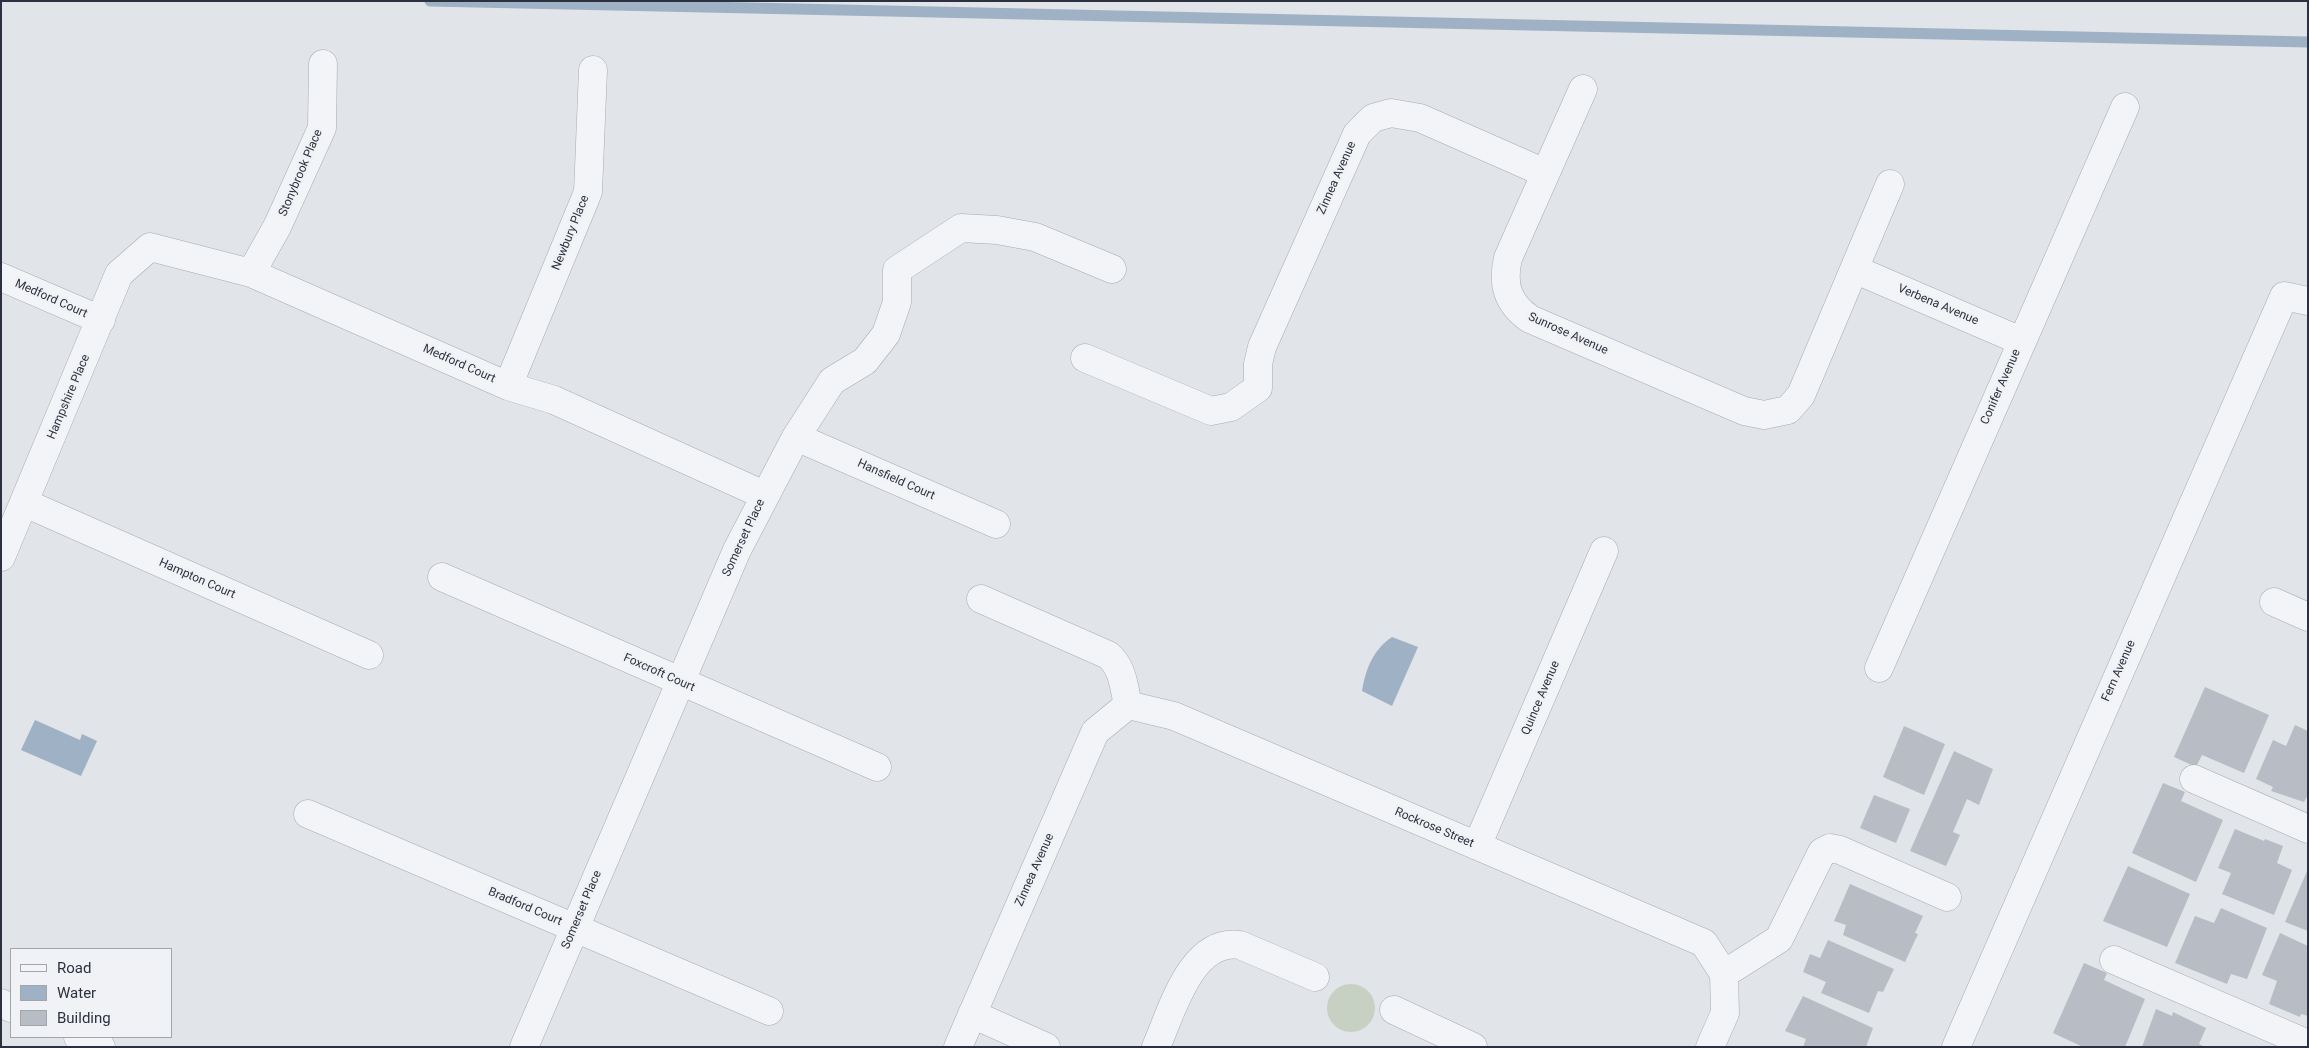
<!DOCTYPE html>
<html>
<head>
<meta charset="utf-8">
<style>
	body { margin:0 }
	#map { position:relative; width:2309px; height:1048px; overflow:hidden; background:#e1e4e8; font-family:Roboto,sans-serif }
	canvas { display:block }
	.frame { position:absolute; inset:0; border:2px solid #2b313e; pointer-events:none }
	.legend { position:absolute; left:10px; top:948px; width:162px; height:90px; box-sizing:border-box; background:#f0f2f6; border:1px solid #a1a5ac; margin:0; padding:6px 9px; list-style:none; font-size:15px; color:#2b313e }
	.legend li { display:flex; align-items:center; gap:10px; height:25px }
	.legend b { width:25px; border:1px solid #a1a5ac }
</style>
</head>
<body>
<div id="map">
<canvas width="2309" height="1048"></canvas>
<div class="frame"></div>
<ul class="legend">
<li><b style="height:6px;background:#f3f4f7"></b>Road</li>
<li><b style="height:14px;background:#9fb1c5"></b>Water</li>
<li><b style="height:14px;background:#b8bdc5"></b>Building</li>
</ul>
</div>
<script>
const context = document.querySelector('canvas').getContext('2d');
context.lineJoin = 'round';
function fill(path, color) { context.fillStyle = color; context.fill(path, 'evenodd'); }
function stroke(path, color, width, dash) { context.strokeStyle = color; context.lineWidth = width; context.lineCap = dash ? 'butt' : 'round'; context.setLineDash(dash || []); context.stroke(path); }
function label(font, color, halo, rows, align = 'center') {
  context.font = font + ' Roboto,sans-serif'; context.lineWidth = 5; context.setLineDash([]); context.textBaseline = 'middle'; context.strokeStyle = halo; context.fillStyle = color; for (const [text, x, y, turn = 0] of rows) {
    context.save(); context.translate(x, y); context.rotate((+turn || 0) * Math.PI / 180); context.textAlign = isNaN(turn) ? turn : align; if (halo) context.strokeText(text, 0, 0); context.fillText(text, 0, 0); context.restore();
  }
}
const green = new Path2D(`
	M1327 1008a24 24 0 1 1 48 0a24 24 0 1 1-48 0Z`);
const water = new Path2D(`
	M1392,637L1418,647L1392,706L1362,691C1366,668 1373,650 1392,637Z
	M35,720L80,740L82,734L97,741L81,776L21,750Z`);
const stream = new Path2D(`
	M430,1L2308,42`);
const building = new Path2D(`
	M2205,687L2269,715L2244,773L2202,755L2196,767L2174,757Z
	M2295,725L2308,731V795L2304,802L2271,791L2273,787L2256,779L2273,740L2286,746Z
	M1904,726L1945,744L1924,795L1883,777Z
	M1954,751L1993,769L1979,805L1967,799L1953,832L1960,835L1946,866L1910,851Z
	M2163,783L2185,792L2181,801L2223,820L2196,882L2132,853Z
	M1874,795L1910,809L1896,843L1860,828Z
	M2235,829L2264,841L2265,839L2283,846L2277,863L2292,870L2274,915L2222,894L2231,873L2218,868Z
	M2128,866L2190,894L2167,947L2103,921Z
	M2308,869V931L2285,922Z
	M1850,884L1923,916L1915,933L1918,934L1905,962L1843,935L1846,925L1834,921Z
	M2221,908L2267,928L2247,979L2231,974L2227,984L2175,963L2195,916L2214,923Z
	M2280,933L2308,946V1016L2301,1014L2300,1017L2269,1004L2277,981L2262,975Z
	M1828,940L1894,969L1883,992L1878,991L1869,1013L1821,993L1826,982L1803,972L1810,954L1820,958Z
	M2084,963L2107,973L2104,980L2145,999L2125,1047H2083L2053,1033Z
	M1803,996L1873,1028L1866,1047H1803L1806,1039L1785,1031Z
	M2156,1009L2172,1016L2173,1012L2206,1028L2199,1044L2205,1047H2142Z`);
const minor = new Path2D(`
	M1583,89L1508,258C1502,284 1507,303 1530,319L1744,411L1764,415L1788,410L1801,395L1890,184
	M1854,269L2021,341
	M251,273L277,227L322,128L323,64
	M1,277L101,320
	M1085,358L1211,411L1231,407L1258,388V364L1262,347L1357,134L1373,118L1391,113L1420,118L1545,173
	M508,386L588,192L593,70
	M796,437L996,524
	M25,503L369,655
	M1,557L119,274L150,247L251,273L508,386L554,400L764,495
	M442,577L877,767
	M981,599L1108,655C1123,667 1124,688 1128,705
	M2274,602L2308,617
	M1879,668L2125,107
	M1128,705L1174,716L1704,943L1724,974
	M2194,779L2308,829
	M308,814L769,1011
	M1477,846L1604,551
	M2114,960L2308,1044
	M1724,974L1779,939L1822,852L1830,848L1840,850L1947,897
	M1,1003L11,1008
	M1394,1010L1473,1047
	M972,1014L1046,1047
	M78,1037L101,1047
	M524,1047L737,550L796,437L832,381L865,361L886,334L897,302V270L961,228L997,230L1035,237L1112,269
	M958,1047L1095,732L1128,705
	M1156,1047C1172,1011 1191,938 1240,945L1315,977
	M1710,1047L1725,1013L1724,974
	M1956,1047L2284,296L2308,301`);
const streetNames = [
	["Stonybrook Place",301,173,-67],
	["Zinnea Avenue",1337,178,-66],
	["Newbury Place",571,233,-68],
	["Medford Court",51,299,24],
	["Verbena Avenue",1938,305,23],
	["Sunrose Avenue",1568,334,24],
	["Medford Court",459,364,24],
	["Conifer Avenue",2001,387,-66],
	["Hampshire Place",69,397,-67],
	["Hansfield Court",896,480,24],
	["Somerset Place",744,538,-65],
	["Hampton Court",197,579,24],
	["Fern Avenue",2119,671,-66],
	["Foxcroft Court",659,673,24],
	["Quince Avenue",1541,698,-67],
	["Rockrose Street",1434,828,23],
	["Zinnea Avenue",1035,870,-66],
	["Bradford Court",525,907,23],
	["Somerset Place",582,910,-67]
];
fill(green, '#c6d1c3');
fill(water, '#9fb1c5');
stroke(stream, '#9fb1c5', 11);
fill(building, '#b8bdc5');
stroke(minor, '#a7abb2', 29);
stroke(minor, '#f3f4f7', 28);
label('12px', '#2b313e', '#f0f2f6', streetNames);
</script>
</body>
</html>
